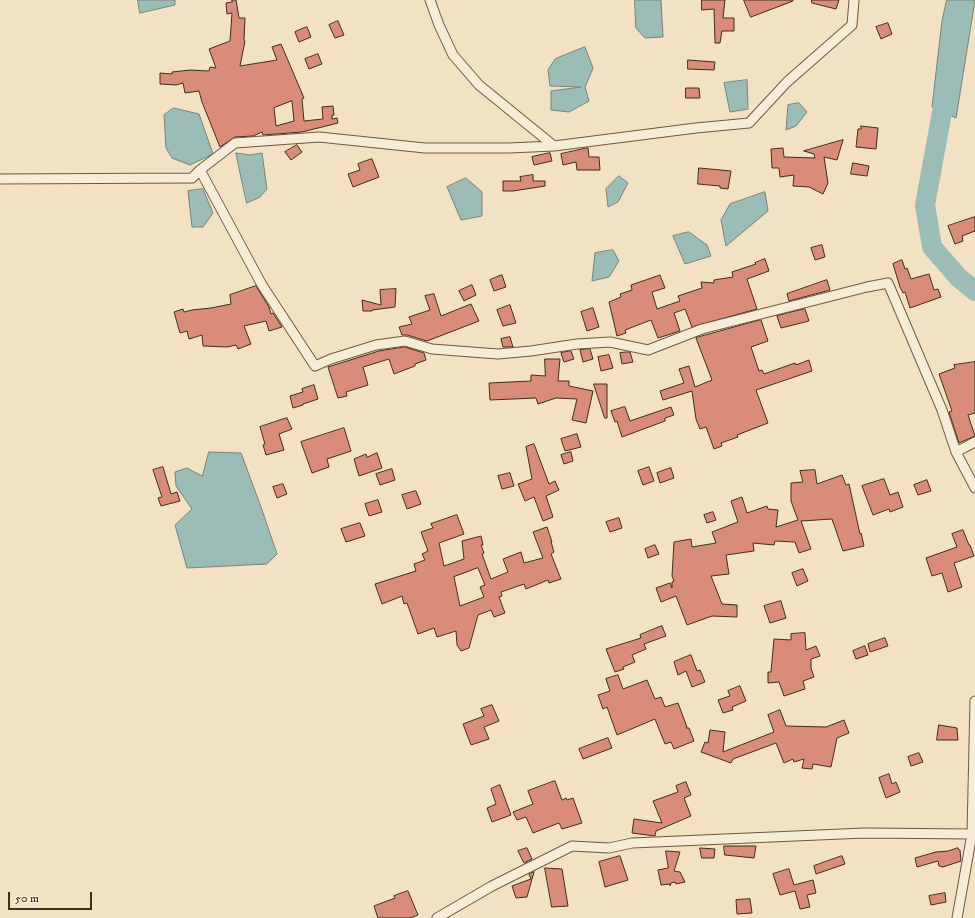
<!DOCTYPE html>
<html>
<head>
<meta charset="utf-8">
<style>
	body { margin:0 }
	#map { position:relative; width:975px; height:918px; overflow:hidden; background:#f2e1c2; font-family:"IM FELL DW Pica",serif }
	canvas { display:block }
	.scale { position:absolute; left:8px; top:892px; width:84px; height:18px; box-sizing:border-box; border:2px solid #412d1d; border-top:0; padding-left:5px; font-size:12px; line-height:14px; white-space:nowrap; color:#412d1d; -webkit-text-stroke:3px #f7ecd7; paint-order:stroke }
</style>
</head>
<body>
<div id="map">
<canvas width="975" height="918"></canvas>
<div class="scale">50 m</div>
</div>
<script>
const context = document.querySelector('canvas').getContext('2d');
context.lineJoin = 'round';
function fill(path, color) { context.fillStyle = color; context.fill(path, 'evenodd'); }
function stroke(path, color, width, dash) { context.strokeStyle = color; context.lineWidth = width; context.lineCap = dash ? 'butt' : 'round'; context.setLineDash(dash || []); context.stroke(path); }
const water = new Path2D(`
	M138,0H175V5L140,13Z
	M635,0H661L663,37L645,38L636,28Z
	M947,0H975L956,118L932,107L942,21Z
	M585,47L593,68L585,87L589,101L569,112L551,110V91L581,87L550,86L548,70L555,59Z
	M747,80L748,109L730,112L724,83Z
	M799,103L807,112L796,126L786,130L788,105Z
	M174,108L199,114L213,154L190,165L172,158L166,148L164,115Z
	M236,153L250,155L262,153L267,189L260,197L247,203Z
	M619,176L628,183L618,202L608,207L606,189Z
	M466,178L482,192V216L461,220L447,187Z
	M203,189L213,213L203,227H192L188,191Z
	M765,192L768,211L726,246L721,220L730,204Z
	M689,232L707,245L711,256L685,264L673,236Z
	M613,250L619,261L609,277L592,281L595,253Z
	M209,452L241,453L261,507L277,554L267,564L187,568L175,525L192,509L176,486L175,472L187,468L202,476Z`);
const river = new Path2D(`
	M947,85L925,205L932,247L959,278L975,291`);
const building = new Path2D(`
	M232,0H236L239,18H245L244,40L245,41L240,66L277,60L272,47L281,44L304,98L302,99L304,121L323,119L322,107L333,106L334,115H332V119L337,118L338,123L302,132L263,135L262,132L253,136L235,137L220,147L202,102L199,91L185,93L183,83L176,85L160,84V73L172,74V72L190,70L209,71L210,67L216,68L209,49L230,41L232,13L227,14L226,3L232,2ZM292,101L294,121L276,126L274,108Z
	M702,0H725L723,18H734V31H722L720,43H715L714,9L702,10Z
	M744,0H793V1L751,17Z
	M812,0H839L836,9L812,3Z
	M338,21L344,35L335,38L329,25Z
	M888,23L892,34L881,39L876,27Z
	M307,27L311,37L299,42L295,32Z
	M318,54L322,64L309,69L305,59Z
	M688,60L715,62L714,70L688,69Z
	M686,88H699L700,98H686Z
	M861,126L878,128L876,149L856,147L858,129H861Z
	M843,140L837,160L824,157L828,183L823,194L809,187L793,186L794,175L780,177L779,168H772L771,149L783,148L784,157L815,158L814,154L804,151Z
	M297,145L302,152L291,160L285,152Z
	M588,148L589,157H599L600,170H577L576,162L563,165L561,154Z
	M550,153L552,161L534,165L532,157Z
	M372,159L379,177L353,187L348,174L360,170L358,164Z
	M853,163L869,166L867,176L851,174Z
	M699,168L731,171L728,189L720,188V186L698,184Z
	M533,175V181H545V186L513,191H503V181H521L520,177Z
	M975,217V231L962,236L963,241L955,244L948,226Z
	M822,245L825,257L815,260L811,248Z
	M765,259L769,271L747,279L757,309L692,327L685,309L674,313L680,331L658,338L651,320L625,330L626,333L617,336L609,302L621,297L620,294L632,290L631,285L660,275L665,288L652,292L657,309L680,301L678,296L702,288L701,282L714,283V280L733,277L732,272L756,264L755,263Z
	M902,260L905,269L907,268L911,279L929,274L934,290L938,289L941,297L910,308L905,292L903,293L900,287L893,264Z
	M502,275L506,287L494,291L490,280Z
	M827,280L830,290L789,301L787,294Z
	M472,285L476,295L464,301L459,291Z
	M256,286L269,307L271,314L273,313L282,327L269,331L266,321L244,326L251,344L238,349L236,345L227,347L203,346L202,335L189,339L187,331L180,333L174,312L183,309L184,312L192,310L211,308L231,304L230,295Z
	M396,289L395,307L372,310V311H363L362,300L381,305L380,290Z
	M434,294L441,316L471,304L479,321L427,341L407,335H402L399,327L412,324L409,317L430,310L425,296Z
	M510,305L516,323L503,326L497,310Z
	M593,308L599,327L587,331L581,312Z
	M805,309L809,321L781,328L777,316Z
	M761,320L768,341L751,347L759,371L762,370L764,374L795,363L796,365L809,360L812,371L756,390L768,423L737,435L738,437L721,443L722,446L714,449L706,427L700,429L696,419L692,391L663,400L660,391L684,383L679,369L689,366L695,387L712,380L696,338Z
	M510,337L513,347H503L501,339Z
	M405,347L424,353L426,360L415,364V366L394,374L389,359L363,367L368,385L346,392L347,396L338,398L328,367L379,351Z
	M590,349L593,359L583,362L580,350Z
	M571,351L574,359L564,362L561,353Z
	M627,352H630L633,362L622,364L620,353Z
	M609,355L613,368L601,371L598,357Z
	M545,359H560L558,381H569V386L593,391L586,423L572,420L577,399L556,398L538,404L536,398L490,400L489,383L531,381V375L545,376Z
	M975,362V413L968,415L975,436L959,443L949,412L952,411L939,374L955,368L954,365Z
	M594,384H607V418H605Z
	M314,385L318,399L303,404V405L293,408L290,396L303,392L302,389Z
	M625,407L630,421L671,407L674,415L665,418V421L622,437L617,421L615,422L611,411Z
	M287,418L292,429L279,434L284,450L266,455L263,445L265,444L260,427Z
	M344,428L351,451L327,459L329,467L312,473L301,442Z
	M577,434L581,447L565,451L561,439Z
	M534,444L549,484L555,481L559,490L546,496L553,517L543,521L534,497L525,501L518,484L532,479L526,447Z
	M571,452L573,461L564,464L561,455Z
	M377,453L382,468L359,476L354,459L366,454L367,457Z
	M163,467L171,494L177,492L180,501L161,506L158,498L162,497L153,470Z
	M649,467L654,481L643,485L638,471Z
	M671,468L674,478L660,483L657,473Z
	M392,469L395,480L380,485L376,474Z
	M815,470L817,484L842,475L846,485L849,484L860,534L861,533L864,546L843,551L832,519L801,521L811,549L799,553L795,542L775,541L774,545L753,543L754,551L726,555L729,574L711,576L722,604L737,605V617L712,616L687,625L676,596L661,602L656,588L670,583L672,588V582L674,581L672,576L674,542L691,539L692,547L716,543L712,532L738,522L731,501L742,497L747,513L767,506L768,509L778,510L776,527L798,520L791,501V483L803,482L800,471Z
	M510,473L514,486L502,489L498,476Z
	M884,479L890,495L898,492L903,507L890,512L889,509L873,515L862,486Z
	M927,480L931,491L918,495L914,485Z
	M283,484L287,494L277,498L273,487Z
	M416,491L421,504L407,509L402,495Z
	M378,500L382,512L369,516L365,504Z
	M713,512L716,520L707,523L704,515Z
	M457,515L464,534L439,543L444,566L464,559L462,541L481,536L483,545H481L484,553L482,554L491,579L508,572L503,559L521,552L524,563L543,558L533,532L547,527L552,542H551L554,552L551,554L561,579L549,583L548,580L526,589L524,584L501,592L502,596L499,597L505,613L494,617L491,610L478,615L469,648L461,651L457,645L456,631L437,637L434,628L418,634L407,603L404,604L402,596L382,604L375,584L416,571L414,564L425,560L422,554L428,551L421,532L433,528L431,524ZM478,568L485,585L480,587L484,597L460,606L454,577Z
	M619,518L622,528L610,532L606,522Z
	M360,523L365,536L346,542L341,529Z
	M963,530L969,545H970L974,556L954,563L962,587L948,592L942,573L932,576L926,558L957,547L952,534Z
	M655,545L659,554L648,558L645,549Z
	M803,569L808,581L797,586L792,573Z
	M781,601L786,618L770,623L764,606Z
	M662,626L666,636L644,644L646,649L632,655L635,662L623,667L624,669L615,672L606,649L641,638L640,635Z
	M805,633L806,650L816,646L820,656L811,659V668L814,677L803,681L805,689L784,696L779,682L768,683V672H771L774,639L791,640V634Z
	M885,638L888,646L870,652L868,644Z
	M865,646L868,655L856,659L853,651Z
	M691,655L697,671L700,670L705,682L692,687L686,671L678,675L674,662Z
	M618,675L623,689L647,680L655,699L661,697L665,707L678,703L687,727L686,728H689L694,741L674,749L671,742L665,744L655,719L617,735L607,707L603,709L598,695L610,691L606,679Z
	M740,686L746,701L732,707L733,710L723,713L718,700L730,696L728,691Z
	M492,705L499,721L484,727L489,739L471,745L463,724L484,716L481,709Z
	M780,710L786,726L826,727L844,720L849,733L837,738L831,767L813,764L812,769L802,768L804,759L794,762L793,759L784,763L776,743L733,759L731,763L701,752L705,742L708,743L710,730L725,732L723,752L774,732L768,715Z
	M939,725L957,728L958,740H937Z
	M608,738L612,748L583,759L579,749Z
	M919,753L923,762L911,766L908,757Z
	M889,774L892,784L896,782L900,792L886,798L879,778Z
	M555,781L562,800L566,798L567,800L573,798L582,823L562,829L559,823L533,833L526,817L517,820L513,812L533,804L528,791Z
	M686,782L691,795L684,798L691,816L656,831L655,836L632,833L634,819L662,823L653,801L678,792L676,786Z
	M500,785L511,815L492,822L487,808L496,804L491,789Z
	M724,846H756L754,858L725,855Z
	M527,848L532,859L524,863L518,851Z
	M700,848L715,849L714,858H702Z
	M958,848L959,850H960L961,861L943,867L939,866L938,861L917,867L915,858L936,852L948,851Z
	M666,851L680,852L674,871L680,872L685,882L676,884L675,882L671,883L670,886V884L661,885L658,870L668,868Z
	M620,856L628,880L605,887L599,862Z
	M842,856L845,864L816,874L814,866Z
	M545,868L562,869L568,906L552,907Z
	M789,869L794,885L813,880L816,893L807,895L810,907L800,909L795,891L780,895L773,874Z
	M534,872L527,897L516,898L512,886L531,879L529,874Z
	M408,891L418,915L410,918H378L374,906L395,898L394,896Z
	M945,893L946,902L931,905L929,896Z
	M750,899L752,913L737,914L736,900Z`);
const minor = new Path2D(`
	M430,0L439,25L453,55L479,85L554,146L696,128L749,123L787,82L852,25L854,0
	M200,170L262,285L315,366L331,359L376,345L405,341L432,349L498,354L531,351L577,344L610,342L648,350L702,329L867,287L888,283L942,410L956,452L975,442
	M0,179L192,178L200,170L235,143L319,137L425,148H509L554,146
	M956,452L975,488
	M437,918L492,886L572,846L609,848L632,843L865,833L972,834L975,701
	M957,918L972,834L975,835`);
fill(water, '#9cbcb8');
stroke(water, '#78837a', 1);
stroke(river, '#9cbcb8', 20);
fill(building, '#d88c79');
stroke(building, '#412d1d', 1);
stroke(minor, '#6d5a46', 11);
stroke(minor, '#f7ecd7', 9);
</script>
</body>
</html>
